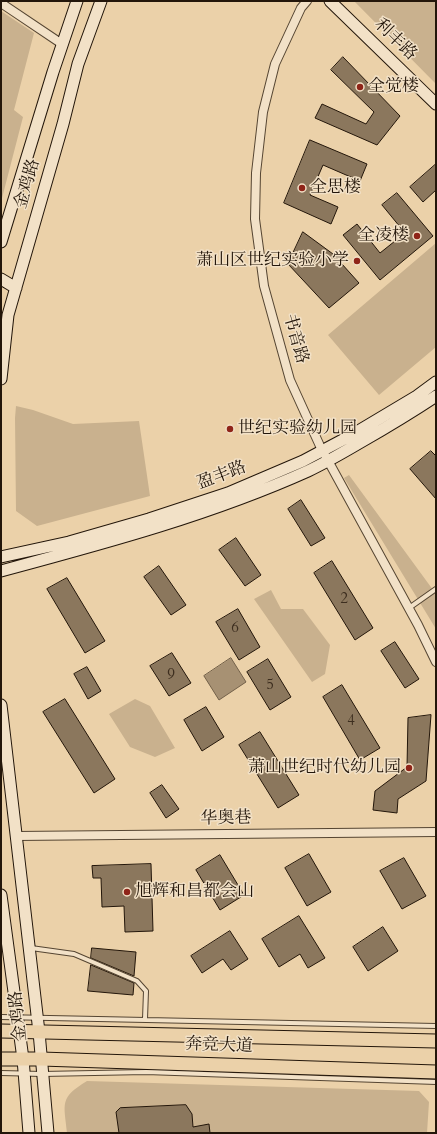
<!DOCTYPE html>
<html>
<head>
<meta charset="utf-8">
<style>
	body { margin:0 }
	#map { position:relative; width:437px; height:1134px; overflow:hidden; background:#ebd1a9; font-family:Cardo,serif }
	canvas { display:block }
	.frame { position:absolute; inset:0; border:2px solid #23160a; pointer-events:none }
</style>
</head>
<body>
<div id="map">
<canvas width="437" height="1134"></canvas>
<div class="frame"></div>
</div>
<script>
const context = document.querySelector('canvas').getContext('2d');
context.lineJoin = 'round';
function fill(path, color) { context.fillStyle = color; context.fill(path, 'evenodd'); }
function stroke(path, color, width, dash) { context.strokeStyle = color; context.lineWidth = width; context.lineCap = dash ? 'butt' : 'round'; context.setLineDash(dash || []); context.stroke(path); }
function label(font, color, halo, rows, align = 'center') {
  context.font = font + ' Cardo,"Noto Serif SC",serif'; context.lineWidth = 3; context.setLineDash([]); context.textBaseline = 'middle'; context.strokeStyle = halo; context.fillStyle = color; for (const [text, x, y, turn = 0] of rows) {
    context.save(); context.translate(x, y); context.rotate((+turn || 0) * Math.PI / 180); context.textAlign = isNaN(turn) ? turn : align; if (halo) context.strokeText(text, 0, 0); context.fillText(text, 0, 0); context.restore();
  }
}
const green = new Path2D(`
	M354,1H436V84Z
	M1,11L34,33L14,110L23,117L1,202Z
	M436,243V347L379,395L328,335Z
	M16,406L33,410L73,424L139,421L150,496L37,526L16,511L15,418Z
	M349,475L436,594V629L344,478Z
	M271,590L281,609H303L330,645L325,674L312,682L254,599Z
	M135,699L150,706L175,748L155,757L130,747L109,714Z
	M87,1081L419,1091L429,1102L427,1133H67C64,1103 59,1098 87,1081Z`);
const water = new Path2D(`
	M231,658L246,682L219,700L204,676Z`);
const building = new Path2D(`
	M343,57L400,116L377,145L315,118L322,104L366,124L374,112L331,70Z
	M310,140L367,164L360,181L323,165L310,195L338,207L331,224L284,203Z
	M436,164V190L423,202L410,187Z
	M397,193L433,236L380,280L343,235L357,224L380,253L405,233L382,205Z
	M303,232L333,254L359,283L329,308L288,264Z
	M431,451L436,456V499L410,469Z
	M301,500L325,538L311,546L288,509Z
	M236,538L261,575L245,586L219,550Z
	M332,561L373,628L355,640L314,573Z
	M159,566L186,605L171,615L144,577Z
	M67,578L105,641L85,653L47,589Z
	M238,609L260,647L239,660L216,622Z
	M395,642L419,679L405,688L381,651Z
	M172,653L191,683L169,696L150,666Z
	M268,659L291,697L270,710L247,672Z
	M87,667L101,691L88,699L74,674Z
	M342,685L380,748L360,760L323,697Z
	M65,699L115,779L94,793L43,712Z
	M206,707L224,737L202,751L184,720Z
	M431,715L426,781L398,799L397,813L373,810L375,791L407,767L408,718Z
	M260,732L299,795L278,808L239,745Z
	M162,785L179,809L166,818L150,793Z
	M309,854L331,892L307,906L285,868Z
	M220,855L244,895L220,910L196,870Z
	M404,858L426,896L402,909L380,871Z
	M151,864L153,931L125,932L124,906L102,907L101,878H93L92,866Z
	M299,916L325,958L308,968L300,954L279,967L262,939Z
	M383,927L398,951L368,971L353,947Z
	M230,931L248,959L231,970L223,959L202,973L191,956Z
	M92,948L136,952L134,976L91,958Z
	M91,965L134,983L133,995L88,991Z
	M186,1105L192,1114L193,1127L209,1124L210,1133H119L116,1112L120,1108Z`);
const lane = new Path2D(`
	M409,608L436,589
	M31,948L74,954L137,981L146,991L145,1019
	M1,1017L436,1026
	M1,1073L42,1074L146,1072L436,1082`);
const street = new Path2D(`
	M307,1L301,8L275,64L263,112L256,173L255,219L264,286L290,380L320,446L418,625L436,662
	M1,3L62,44
	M16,836L436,832`);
const secondary = new Path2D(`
	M330,1L436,104
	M1,242L53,72L77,1
	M1,279L16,288
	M1,379L8,315L63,124L78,64L101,1
	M1,557L69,542L149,519L228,493L303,461L350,436L417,396L436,382
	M1,571C105,543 210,515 308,471C327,462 344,452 361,442C387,427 412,412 436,396
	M1,705L39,1032L48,1133
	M1,895L23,1059L29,1133`);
const primary = new Path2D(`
	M1,1031L436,1041
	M1,1059H41L436,1072`);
const markers = [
	[360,87,4,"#8f2418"],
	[302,188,4,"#8f2418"],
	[417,236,4,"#8f2418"],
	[357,261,4,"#8f2418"],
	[230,429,4,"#8f2418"],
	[409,768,4,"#8f2418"],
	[127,892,4,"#8f2418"]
];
const numberNames = [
	["2",344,600],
	["6",235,629],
	["9",171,676],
	["5",270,686],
	["4",351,722]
];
const streetNames = [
	["利丰路",395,40,44],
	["金鸡路",28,184,-74],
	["书音路",295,339,74],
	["盈丰路",222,476,-21],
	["华奥巷",226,819,-1],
	["金鸡路",19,1016,-96],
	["奔竞大道",219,1046,2]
];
const poiNames = [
	["全觉楼",368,87],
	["全思楼",310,188],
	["全凌楼",409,236,"right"],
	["萧山区世纪实验小学",349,261,"right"],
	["世纪实验幼儿园",238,429],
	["萧山世纪时代幼儿园",401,768,"right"],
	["旭辉和昌都会山",135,892]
];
fill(green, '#c9b18e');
fill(water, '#a79173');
stroke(water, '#726049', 1);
fill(building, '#8b775d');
stroke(building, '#23160a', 1);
stroke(lane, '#554532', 6);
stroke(street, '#554532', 10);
stroke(secondary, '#23160a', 13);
stroke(primary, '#23160a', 15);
stroke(lane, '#f2e1c7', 4);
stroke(street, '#f2e1c7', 8);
stroke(secondary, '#f2e1c7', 11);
stroke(primary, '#ebd1a9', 13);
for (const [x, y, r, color] of markers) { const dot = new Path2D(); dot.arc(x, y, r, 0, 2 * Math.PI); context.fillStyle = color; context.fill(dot); stroke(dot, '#f2e1c7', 1.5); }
label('15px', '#3d2e1f', null, numberNames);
label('17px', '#23160a', '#f2e1c7', streetNames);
label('17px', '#23160a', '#f2e1c7', poiNames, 'left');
</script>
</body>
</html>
